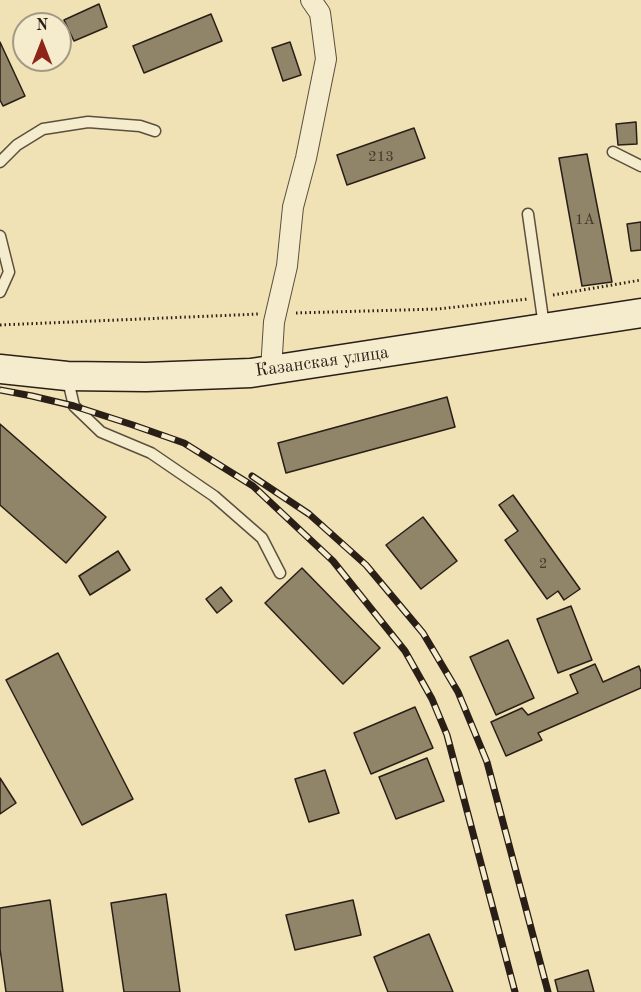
<!DOCTYPE html>
<html>
<head>
<meta charset="utf-8">
<style>
	body { margin:0 }
	#map { position:relative; width:641px; height:992px; overflow:hidden; background:#f0e2b4; font-family:"Old Standard TT",serif }
	canvas { display:block }
	.north { position:absolute; left:12px; top:12px; width:60px; height:60px; box-sizing:border-box; background:#f5ecce; border:2px solid #a39a85; border-radius:50%; rotate:0deg; font-size:16px; font-weight:700; line-height:24px; text-align:center; color:#291f17 }
	.north::after { content:''; display:block; margin:auto; width:21px; height:27px; background:#8f2418; clip-path:polygon(50% 0,100% 100%,50% 72%,0 100%) }
</style>
</head>
<body>
<div id="map">
<canvas width="641" height="992"></canvas>
<div class="north">N</div>
</div>
<script>
const context = document.querySelector('canvas').getContext('2d');
context.lineJoin = 'round';
function fill(path, color) { context.fillStyle = color; context.fill(path, 'evenodd'); }
function stroke(path, color, width, dash) { context.strokeStyle = color; context.lineWidth = width; context.lineCap = dash ? 'butt' : 'round'; context.setLineDash(dash || []); context.stroke(path); }
function label(font, color, halo, rows, align = 'center') {
  context.font = font + ' "Old Standard TT",serif'; context.lineWidth = 6; context.setLineDash([]); context.textBaseline = 'middle'; context.strokeStyle = halo; context.fillStyle = color; for (const [text, x, y, turn = 0] of rows) {
    context.save(); context.translate(x, y); context.rotate((+turn || 0) * Math.PI / 180); context.textAlign = isNaN(turn) ? turn : align; if (halo) context.strokeText(text, 0, 0); context.fillText(text, 0, 0); context.restore();
  }
}
const building = new Path2D(`
	M99,4L107,27L74,41L64,20Z
	M211,14L222,41L144,73L133,46Z
	M0,42L25,96L3,106L0,100Z
	M290,42L301,75L283,81L272,48Z
	M636,122L637,144L618,145L616,124Z
	M414,128L425,158L347,185L337,155Z
	M587,154L612,282L582,286L559,158Z
	M641,222V250L631,251L627,224Z
	M447,397L455,427L286,473L278,443Z
	M0,424L106,517L66,563L0,505Z
	M513,495L580,589L564,600L558,591L547,599L505,540L518,531L499,505Z
	M423,517L457,561L421,589L386,545Z
	M118,551L130,570L90,595L79,576Z
	M302,568L380,648L343,684L265,603Z
	M221,587L232,601L217,613L206,599Z
	M571,606L592,660L558,673L537,619Z
	M508,640L534,698L496,715L470,657Z
	M58,653L133,799L82,825L6,680Z
	M595,664L603,682L639,666L641,672V688L538,733L542,740L506,756L491,722L522,708L528,715L578,693L570,675Z
	M415,707L433,748L371,774L354,733Z
	M427,758L444,801L396,819L379,777Z
	M325,770L339,813L309,822L295,779Z
	M0,778L16,803L0,814Z
	M166,894L180,992H124L111,903Z
	M50,900L63,992H6L0,949V908Z
	M353,900L361,935L295,950L286,915Z
	M429,934L453,992H388L374,957Z
	M588,970L594,992H558L555,980Z`);
const path = new Path2D(`
	M553,295L641,280
	M296,313L438,309L528,299
	M0,325L259,314`);
const service = new Path2D(`
	M613,152L641,166
	M0,162L17,145L43,129L88,122L140,126L155,131
	M528,214L544,326
	M0,236L9,272L0,292
	M67,376L74,406L101,432L151,453L214,496L262,538L280,573`);
const minor = new Path2D(`
	M271,370L274,322L287,266L293,207L306,158L326,59L320,13L311,0`);
const secondary = new Path2D(`
	M0,369L67,376L146,377L251,373L641,313`);
const rail = new Path2D(`
	M0,390L32,396L74,406L133,425L184,443L253,486L333,561L405,651L432,699L447,735L515,992
	M252,476L309,514L366,565L423,633L458,692L487,762L548,992`);
const numberNames = [
	["213",381,157],
	["1А",585,220],
	["2",543,564]
];
const streetNames = [
	["Казанская улица",322,362,-8]
];
fill(building, '#908469');
stroke(building, '#291f17', 1.5);
stroke(service, '#5b503e', 13);
stroke(minor, '#5b503e', 22);
stroke(secondary, '#291f17', 31);
stroke(path, '#291f17', 3, [1.5, 3]);
stroke(service, '#f5ecce', 10);
stroke(minor, '#f5ecce', 20);
stroke(secondary, '#f5ecce', 28);
stroke(rail, '#291f17', 7);
stroke(rail, '#f5ecce', 4.5, [14]);
label('15px', '#43382c', null, numberNames);
label('18px', '#291f17', '#f5ecce', streetNames);
</script>
</body>
</html>
